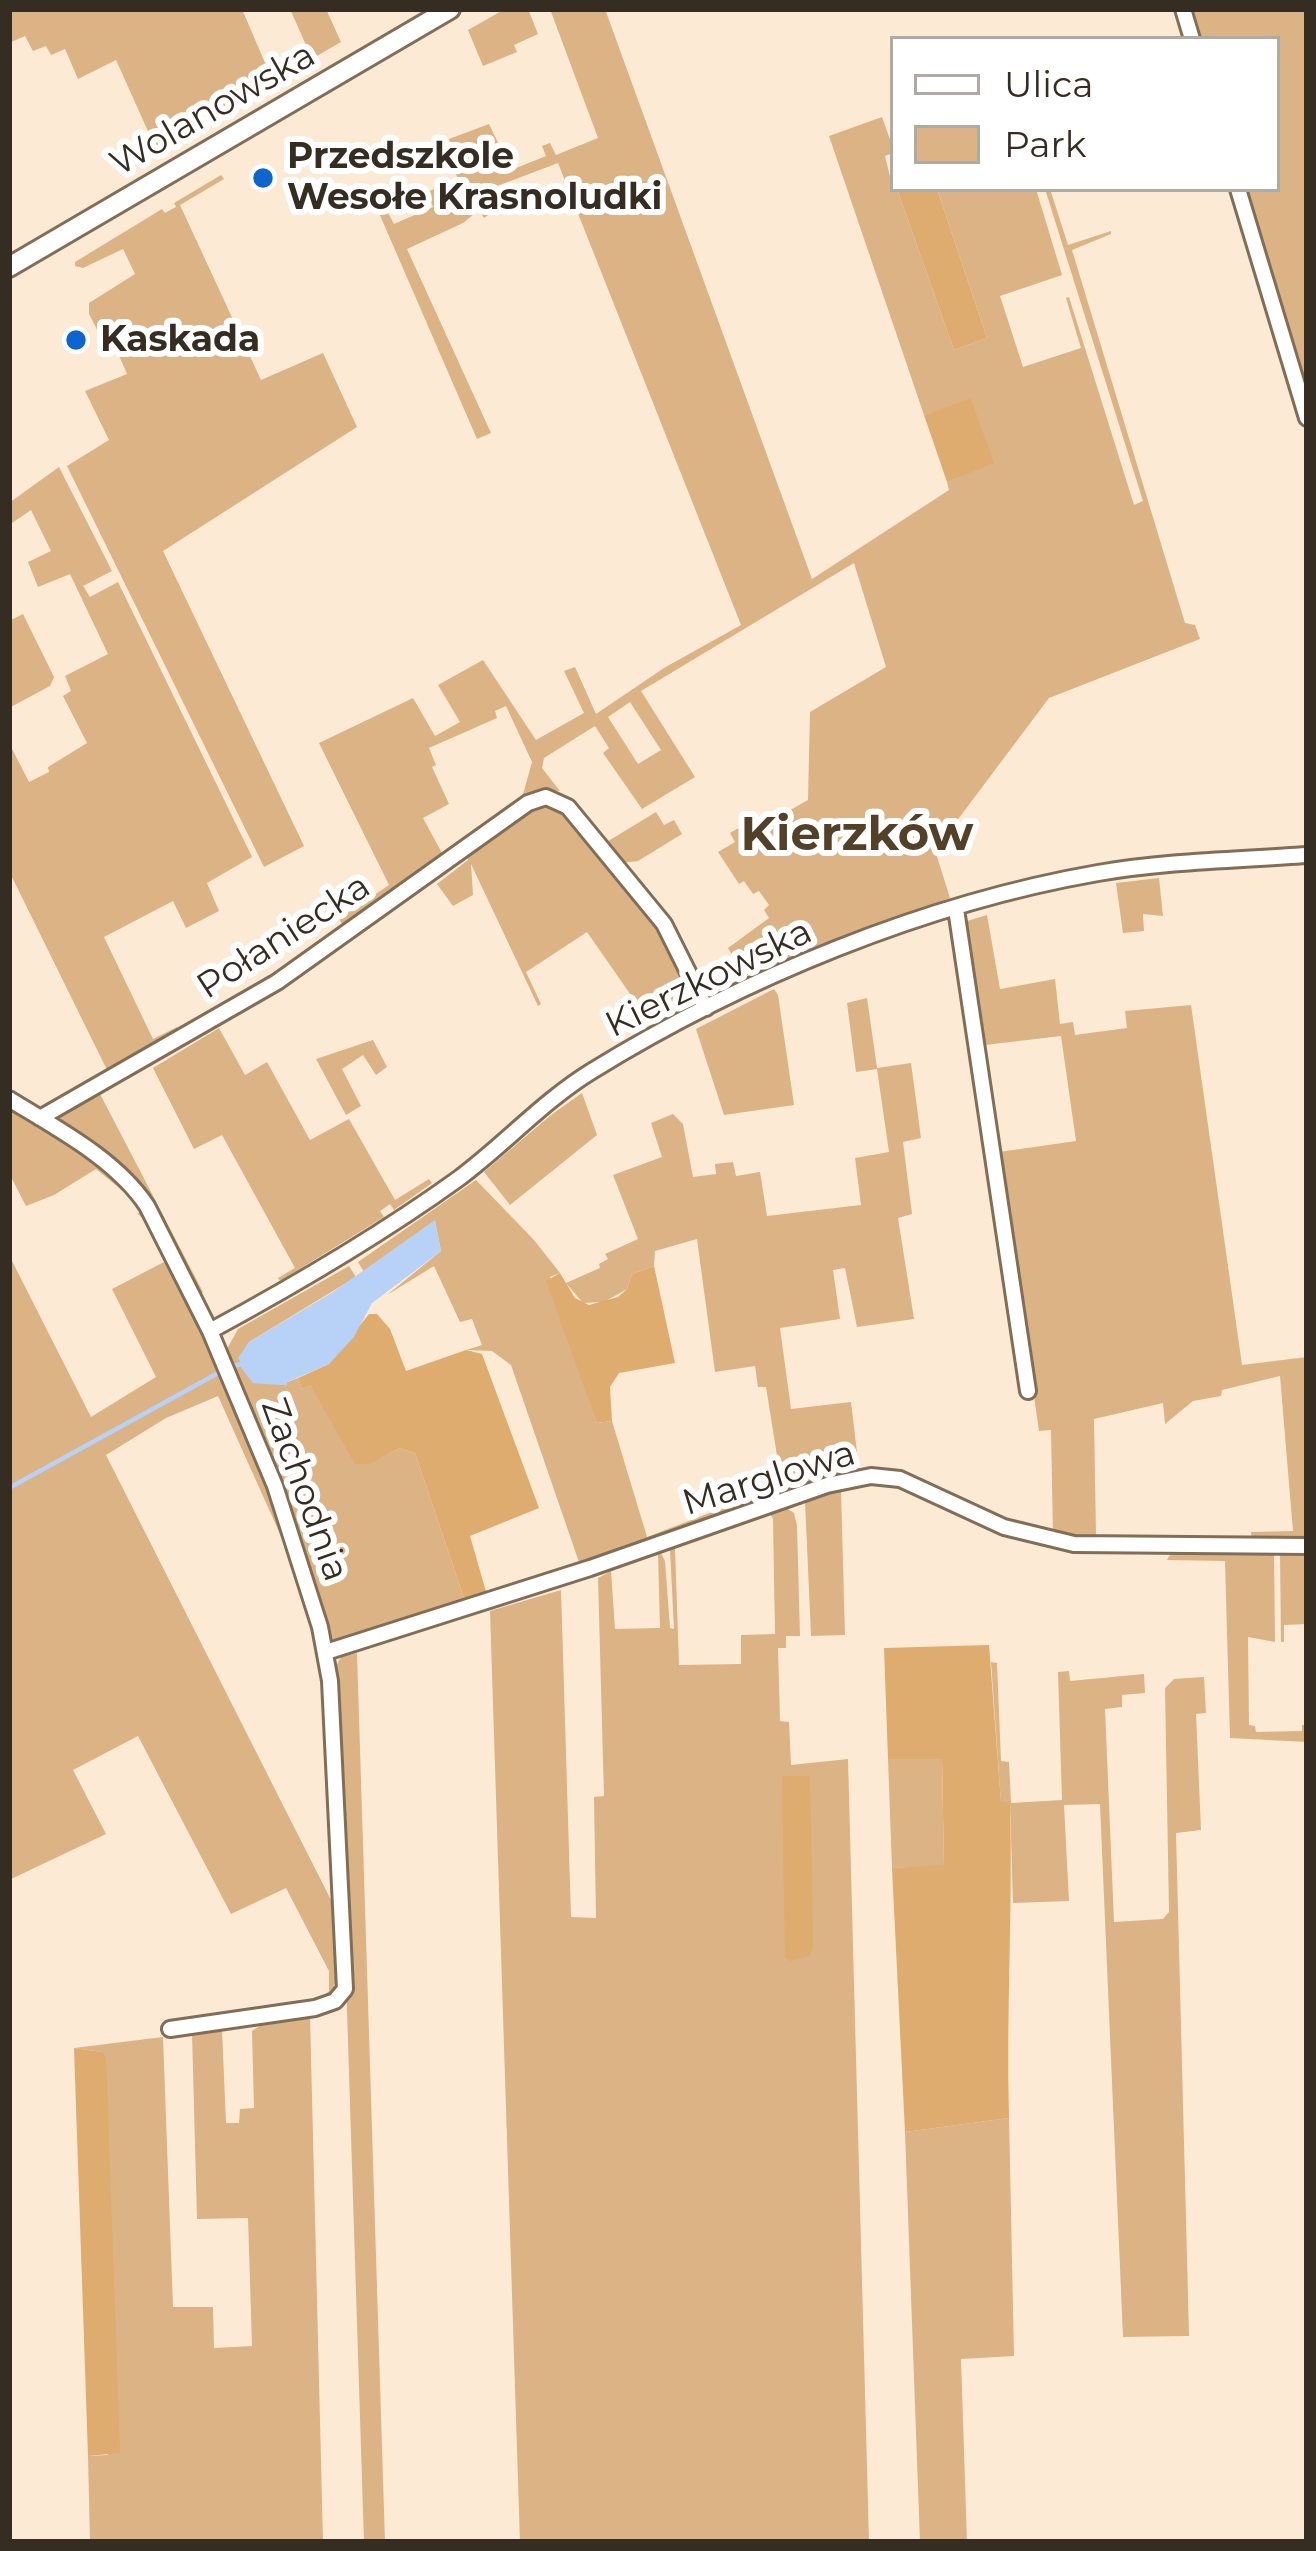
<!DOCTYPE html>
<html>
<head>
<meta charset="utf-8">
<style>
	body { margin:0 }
	#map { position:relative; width:1316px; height:2551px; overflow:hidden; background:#fdead5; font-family:Montserrat,sans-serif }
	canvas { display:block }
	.frame { position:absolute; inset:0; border:12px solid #352c22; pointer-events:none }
	.legend { position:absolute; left:890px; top:36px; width:390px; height:156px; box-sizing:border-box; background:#fff; border:3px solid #aeaba7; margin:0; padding:15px 21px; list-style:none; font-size:36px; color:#352c22 }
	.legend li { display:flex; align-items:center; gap:24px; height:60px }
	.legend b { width:60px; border:3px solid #aeaba7 }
</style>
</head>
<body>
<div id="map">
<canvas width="1316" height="2551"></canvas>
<div class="frame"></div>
<ul class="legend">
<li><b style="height:15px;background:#fff"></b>Ulica</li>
<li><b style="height:33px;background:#dbb384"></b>Park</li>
</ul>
</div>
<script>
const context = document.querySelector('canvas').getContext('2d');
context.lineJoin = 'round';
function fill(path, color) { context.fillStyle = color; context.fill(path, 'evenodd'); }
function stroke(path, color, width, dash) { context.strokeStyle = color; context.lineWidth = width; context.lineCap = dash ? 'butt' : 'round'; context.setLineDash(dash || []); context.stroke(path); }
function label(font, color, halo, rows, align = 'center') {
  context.font = font + ' Montserrat,sans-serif'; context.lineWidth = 12; context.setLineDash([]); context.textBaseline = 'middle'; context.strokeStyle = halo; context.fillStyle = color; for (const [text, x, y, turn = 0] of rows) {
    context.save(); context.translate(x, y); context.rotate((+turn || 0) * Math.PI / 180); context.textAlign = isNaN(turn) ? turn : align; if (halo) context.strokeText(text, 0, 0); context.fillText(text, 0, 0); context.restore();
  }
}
const green = new Path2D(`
	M9,9H242L271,77L303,63L194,123L195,127L156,149L116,60L78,79L65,49L51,55L46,46L33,51L25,36L9,43Z
	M290,9H326L341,42L315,57L310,54Z
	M505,9H528L538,34L514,45L517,52L483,66L468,30Z
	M550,9H605L812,579L949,490L947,482L993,462L971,399L924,415L829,136L882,117L893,148V153L885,156L893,189H897L954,350L987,338L937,189H1036L1062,275L1000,296L1023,367L1081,348L1066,298L1069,297L1134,505L1143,501L1045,189H1050L1068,245L1111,231V234L1072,250L1185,623L1195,625L1200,639L1049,698L935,850L950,898L745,976L728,948L769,918L764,910L769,905L759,891L753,894L744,881L739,884L718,852L735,842L730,833L742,826L748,834L808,800L810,712L886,667L854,563L641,691L695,777L642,809L603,753L609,748L595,726L544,758L542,768L560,791L539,790L522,798L532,762L506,706L495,711L497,718L429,748L436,765L432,767L449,804L423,818L443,855L344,927L339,919L389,885L319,743L413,698L435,736L460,722L438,685L483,660L536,740L584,713L564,671L575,667L596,714L664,668L741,625L558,163L492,188L486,203L491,213L484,218L479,210L463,223L407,249L491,433L477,439L379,213L386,209L394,224L433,207L427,192L458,179L449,156L453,151L449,139L489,124L511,170L546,156L542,146L550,143L556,155L598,138ZM630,702L661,750L638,764L608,717Z
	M1190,9H1307V399L1241,189H1277V39H1198Z
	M221,175L224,179L180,205L261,380L323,353L357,427L163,551L304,846L264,867L67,466L109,440L85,391L127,374L113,342L105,345L89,314V303L135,274L123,249L83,268L75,266V262L162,209L165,213L176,207L174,203Z
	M59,467L112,571L83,586L90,597L118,582L252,857L207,883L219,911L186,928L173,901L104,937L153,1039L177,1027L180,1034L109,1074L9,871V743L29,782L49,772L48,767L87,743L63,696L71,691L65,676L108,654L70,574L38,587L28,562L51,551L31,510L9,525V503Z
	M23,614L54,677L50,686L9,708V621Z
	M547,804L566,813C615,873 663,929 696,1000L651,1024L587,932L526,972L541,1004L538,1006L471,864L473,895L453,906L437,884L468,860V853L526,810Z
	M656,812L664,825L674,820L682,834L638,861L622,863L605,843Z
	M1159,878L1163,916L1143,914L1144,931L1123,933L1116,883Z
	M987,915L1000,989L1055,979L1060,1024L1073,1022L1075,1035L1127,1028L1125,1011L1191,1005L1242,1365L1307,1357V1540L1252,1541L1251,1532L1293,1531L1280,1376L1222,1390L1221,1396L1193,1401L1165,1424L1163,1403L1094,1419L1096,1535H1107L1106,1542L1053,1535L1051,1430L1039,1431L999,1152L1076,1141L1061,1036L985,1045L967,921Z
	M774,989L778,995L794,1105L724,1115L696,1029Z
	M867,998L877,1068L911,1063L921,1138L903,1142L912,1214L898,1218L914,1319L857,1327L845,1268L833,1270L840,1319L780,1328L791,1409L851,1402L859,1469L783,1493L766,1387H758L755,1366L715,1372L697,1239L655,1251L654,1266L632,1274L627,1289L604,1302L583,1303L566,1283L600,1268L599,1264L608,1259L605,1254L638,1239L613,1175L662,1157L651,1123L673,1114L683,1124L693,1177L716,1174L715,1164L733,1162L736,1176L760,1172L767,1216L861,1205L855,1158L889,1152L877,1069L856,1072L847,1003Z
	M219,1028L245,1075L267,1062L310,1140L349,1119L395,1200L429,1179L432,1183L394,1210L390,1204L380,1211L384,1217L280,1281L278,1278L295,1268L222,1135L194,1149L153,1068Z
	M373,1040L387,1067L376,1075L363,1055L342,1069L361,1106L346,1115L316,1059Z
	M99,1092L203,1292L199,1295L135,1178L62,1128L60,1113Z
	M582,1093L597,1135L510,1205L484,1172L551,1115Z
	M9,1106L95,1164L129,1196L96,1169L54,1195L26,1206L9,1173Z
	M476,1180L534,1240L560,1273L550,1277L597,1423L612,1421L647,1537L764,1492L761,1502L580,1565L511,1365L492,1351L466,1350L482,1345L472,1319L460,1322L434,1266L387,1295L441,1251L435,1221L364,1272L358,1262Z
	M137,1213H143L153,1230C204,1336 254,1441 289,1554L218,1396L166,1418L106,1455L334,1906C336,1929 347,1990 322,2002C311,2007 293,2006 282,2008L277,2003C294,2009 316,2003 329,1991V1971L286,1888L231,1914L138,1736L73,1770L106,1834L9,1880V1255L91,1417L156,1377L112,1289L164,1262L145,1220Z
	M349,1266L356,1277L249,1342L239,1359L254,1381L285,1383L298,1378L302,1389L311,1386L381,1458L400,1448L415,1453L465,1601L335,1641L329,1638L281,1484L226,1351L238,1329Z
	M872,1481L909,1491L879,1485L841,1490L845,1635L811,1636L805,1500L831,1490Z
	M783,1506L794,1513L797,1526L800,1636H786V1648H778L780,1721L789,1722L791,1765L848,1759L869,2542H520L490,1611L561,1590L571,1917L596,1918L594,1797L604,1796L598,1578L611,1571L615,1629L660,1628L658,1554L661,1553L665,1561L670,1628L674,1629L670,1550L675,1548L679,1665L741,1664V1635L775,1634L773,1519L768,1510Z
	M1274,1552L1275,1642L1248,1637L1249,1725L1255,1726L1256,1732L1302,1731V1725H1307V1742L1230,1738L1225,1561L1167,1560L1171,1553Z
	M1280,1552H1307V1624L1284,1625V1642H1281Z
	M357,1653L385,2542H364L336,1666L341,1657Z
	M991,1662L997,1663L1001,1761L1009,1762L1011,1803L1062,1800L1058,1672L1069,1671L1070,1681L1144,1674L1145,1693L1122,1695V1707L1105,1709L1114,1922L1163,1919L1169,1912L1165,1688L1174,1679L1204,1677L1206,1713L1196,1714L1201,1830L1176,1833L1189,2336L1123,2337L1100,1804L1064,1805L1069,1901L1013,1903L1010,1803H1001Z
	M942,1758L944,1866L892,1868L888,1759Z
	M310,2016L323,2542H90L88,2456L108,2455L102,2052L74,2048L163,2037L173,2307H213L214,2348L252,2346L248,2218L197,2219L192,2033L222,2029L226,2123H239L240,2109L254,2108L252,2031L266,2022Z
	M1009,2118L1014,2356L961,2359L967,2542H920L905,2132Z`);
const forest = new Path2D(`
	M897,189H937L987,338L954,350Z
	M971,398L994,463L947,482L924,415Z
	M654,1266L675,1363L619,1373L610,1387L612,1421L597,1423L546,1281L560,1273L575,1298L589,1305L618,1297L627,1289L632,1274Z
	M369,1314H377L390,1329L406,1371L466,1350L482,1354L539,1508L470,1536L487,1595L465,1601L415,1453L400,1448L370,1464H355L311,1386L302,1389L298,1378L329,1364Z
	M989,1645L1001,1802L1010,1803C1013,1908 1006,2013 1009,2118L905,2132L892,1868L944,1865L942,1759H888L884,1648Z
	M782,1776H810L813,1948L809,1956L791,1961L785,1958Z
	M74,2048L102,2052L106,2057L120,2453L88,2456Z`);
const water = new Path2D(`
	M435,1220L441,1251L372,1303L354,1337L329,1364L285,1383L254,1381L238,1358L249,1342L333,1292Z`);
const stream = new Path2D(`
	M234,1366L241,1364L254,1381L285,1383
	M9,1488L220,1372`);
const minor = new Path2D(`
	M1183,9L1192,39
	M1238,189L1307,418
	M956,909L1028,1391
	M9,1099C56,1128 116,1159 147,1206L210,1331L275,1486L320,1627L330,1681L345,1989L335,2001L315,2008L170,2029
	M40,1118L277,982L528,803L546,797L568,807L664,924L706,1008
	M210,1331C295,1285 379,1236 458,1179C504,1145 543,1101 592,1071C741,979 925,903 1098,873C1167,861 1238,860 1307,855
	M326,1652L590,1568L827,1485L871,1476L900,1479L1004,1527L1074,1544L1307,1546`);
const major = new Path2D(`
	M9,267L450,9`);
const markers = [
	[263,178,12,"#0f65cf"],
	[76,340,12,"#0f65cf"]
];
const streetNames = [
	["Wolanowska",213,110,-30],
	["Połaniecka",284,937,-33],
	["Kierzkowska",709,979,-26],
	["Marglowa",769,1479,-17],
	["Zachodnia",304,1490,70]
];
const poiNames = [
	["Przedszkole",287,157],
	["Wesołe Krasnoludki",287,198],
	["Kaskada",100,340]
];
const districtNames = [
	["Kierzków",857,836]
];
fill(green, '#dbb384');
fill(forest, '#deac6e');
fill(water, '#b8d1f6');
stroke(stream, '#b8d1f6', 4.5);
stroke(minor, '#826e56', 20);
stroke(major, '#826e56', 24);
stroke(minor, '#fff', 14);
stroke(major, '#fff', 18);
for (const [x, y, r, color] of markers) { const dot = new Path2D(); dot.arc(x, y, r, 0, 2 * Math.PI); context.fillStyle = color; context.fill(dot); stroke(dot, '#fff', 4.5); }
label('36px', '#352c22', '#fff', streetNames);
label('bold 36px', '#352c22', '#fff', poiNames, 'left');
label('bold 48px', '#524029', '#fff', districtNames);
</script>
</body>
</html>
